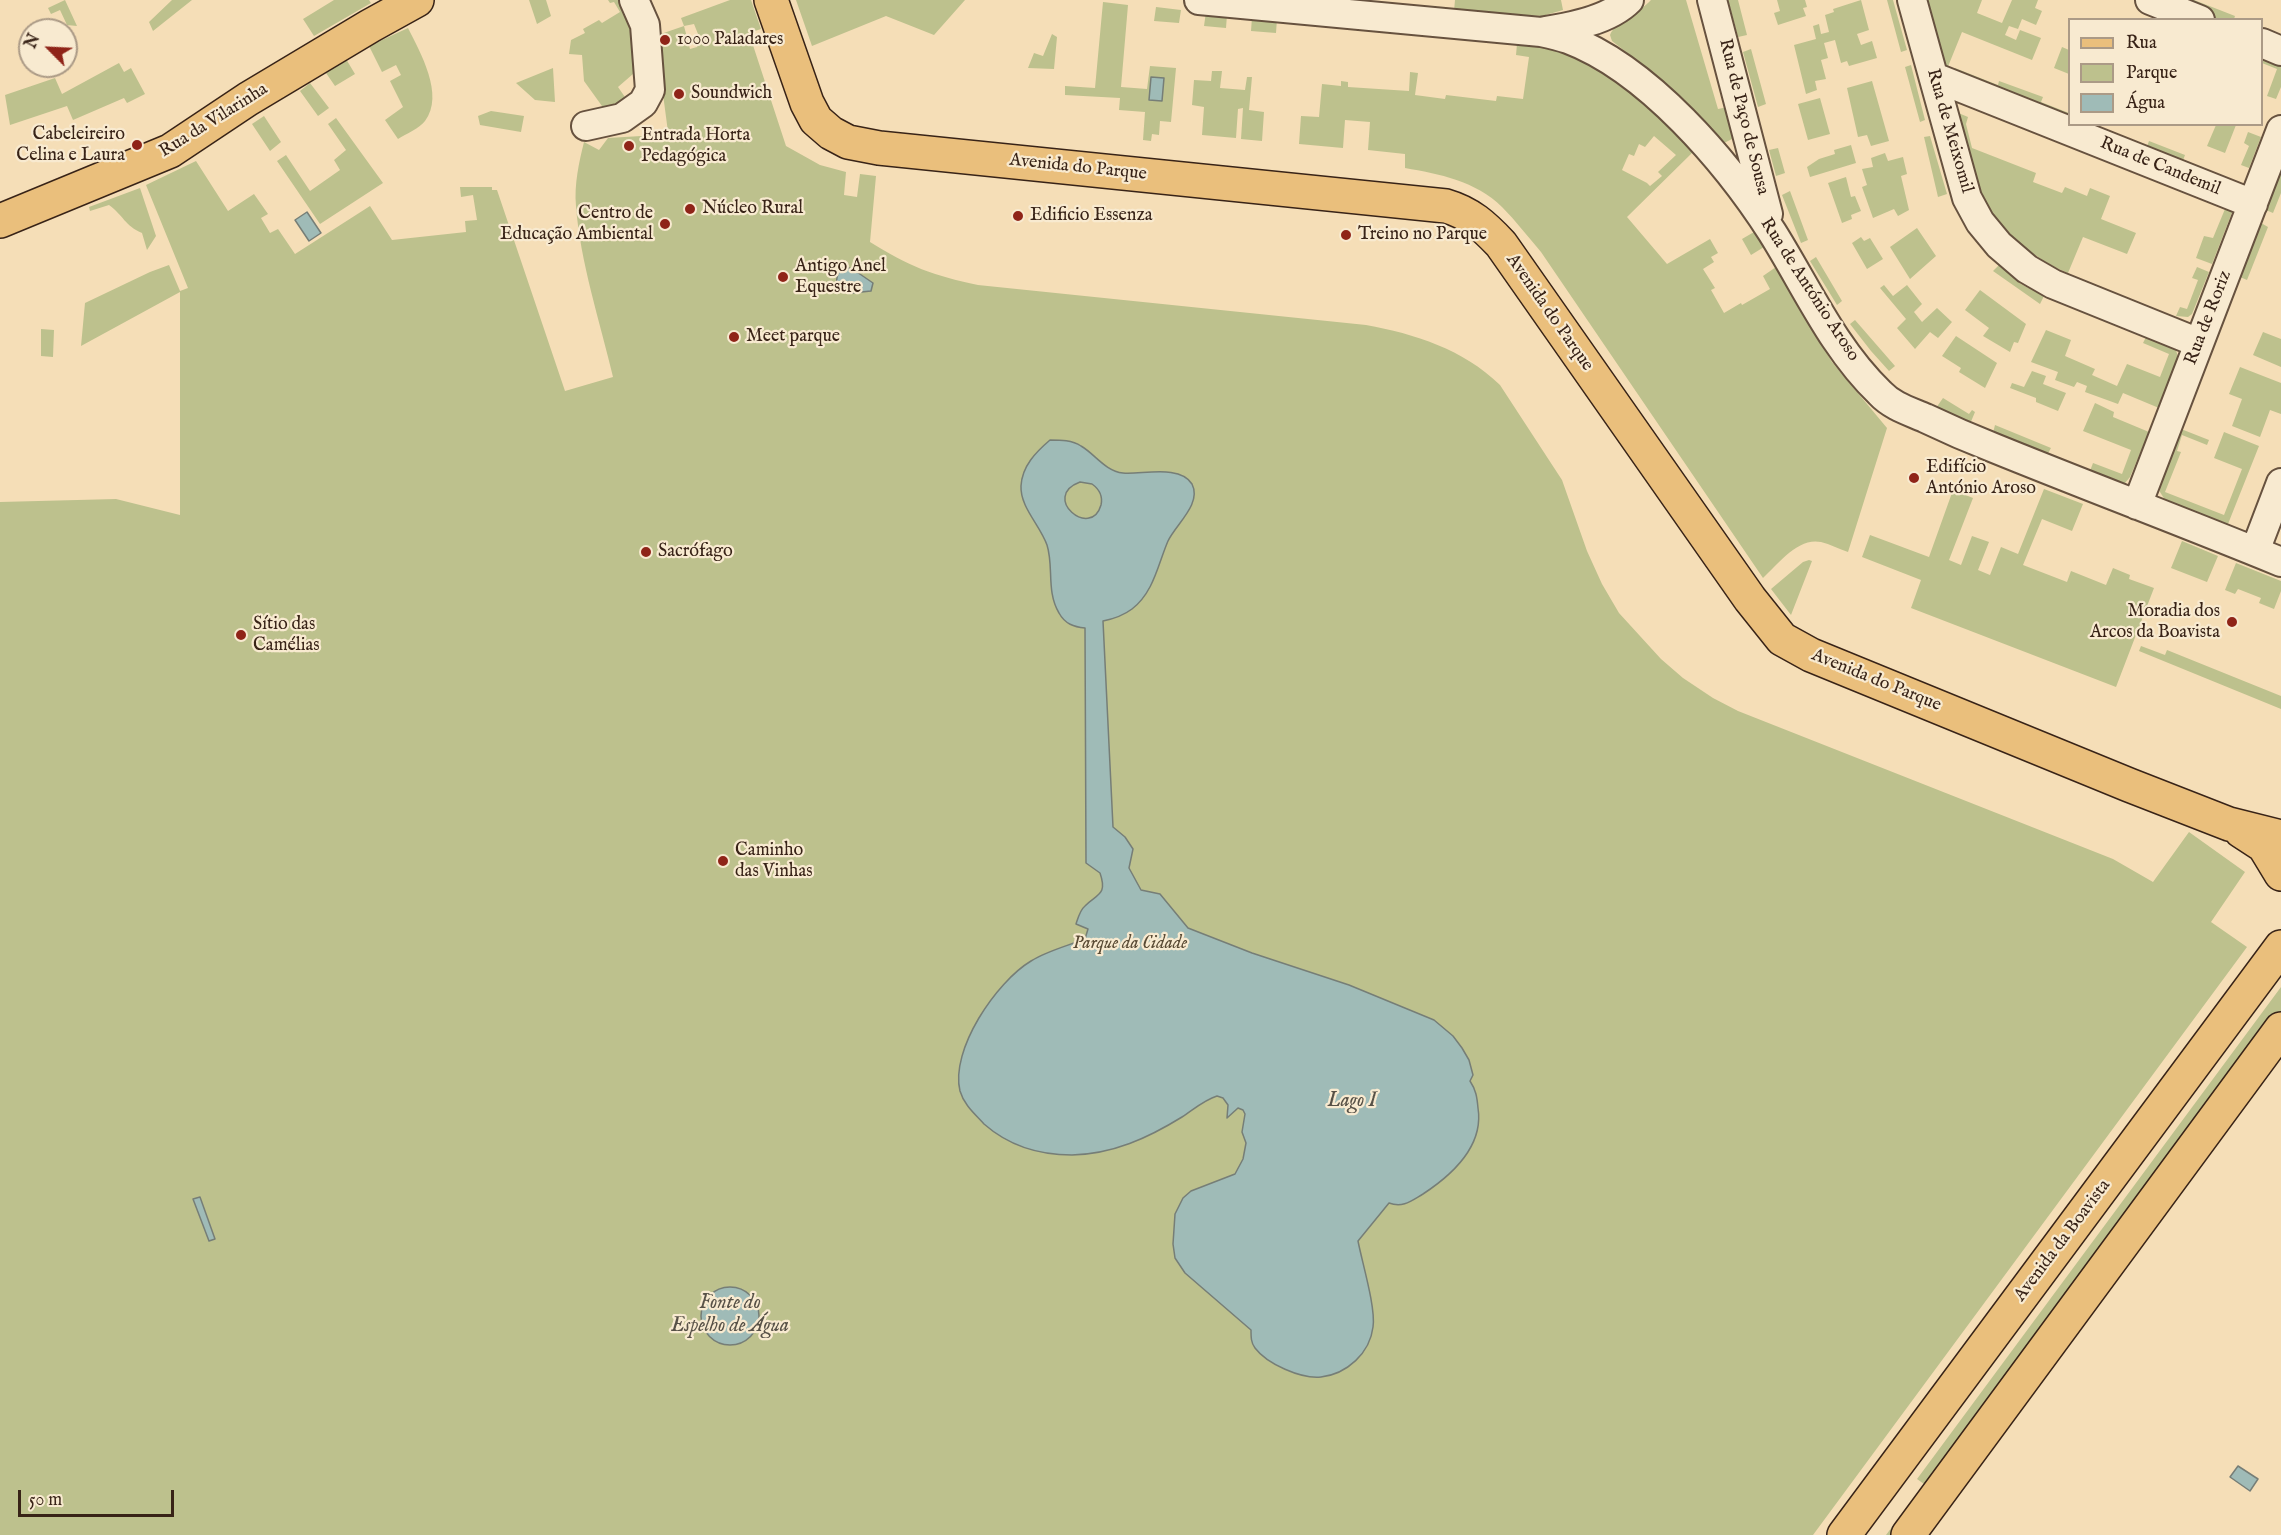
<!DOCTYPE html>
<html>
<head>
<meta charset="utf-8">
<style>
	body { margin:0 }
	#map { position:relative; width:2281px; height:1535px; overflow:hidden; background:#f5deb7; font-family:"IM FELL English",serif }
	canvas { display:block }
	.legend { position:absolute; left:2068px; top:18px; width:195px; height:108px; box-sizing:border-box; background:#f8ead0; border:2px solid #ab9a86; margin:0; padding:8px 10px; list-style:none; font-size:18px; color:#382317 }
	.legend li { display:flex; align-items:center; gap:12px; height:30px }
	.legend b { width:30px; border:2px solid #ab9a86 }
	.north { position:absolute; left:18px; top:18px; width:60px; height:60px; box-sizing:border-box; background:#f8ead0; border:2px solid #ab9a86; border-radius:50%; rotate:294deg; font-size:16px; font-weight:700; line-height:24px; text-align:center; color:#382317 }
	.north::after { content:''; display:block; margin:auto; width:21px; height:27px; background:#8f2418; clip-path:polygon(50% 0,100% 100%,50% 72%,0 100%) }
	.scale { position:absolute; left:18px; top:1490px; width:156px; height:27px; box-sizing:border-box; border:3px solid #382317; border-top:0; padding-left:8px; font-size:18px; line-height:21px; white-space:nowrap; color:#382317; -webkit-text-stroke:4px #f8ead0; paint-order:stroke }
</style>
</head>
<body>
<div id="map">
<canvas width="2281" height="1535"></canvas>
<ul class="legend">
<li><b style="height:8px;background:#eabf7c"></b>Rua</li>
<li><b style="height:16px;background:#bdc18d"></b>Parque</li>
<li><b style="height:16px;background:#9fbbb7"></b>Água</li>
</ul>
<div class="north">N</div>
<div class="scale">50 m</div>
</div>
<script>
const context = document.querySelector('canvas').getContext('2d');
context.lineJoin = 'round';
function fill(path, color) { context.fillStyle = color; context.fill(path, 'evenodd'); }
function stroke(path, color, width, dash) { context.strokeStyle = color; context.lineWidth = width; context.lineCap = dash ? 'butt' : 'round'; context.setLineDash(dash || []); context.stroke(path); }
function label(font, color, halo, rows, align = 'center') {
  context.font = font + ' "IM FELL English",serif'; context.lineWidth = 4.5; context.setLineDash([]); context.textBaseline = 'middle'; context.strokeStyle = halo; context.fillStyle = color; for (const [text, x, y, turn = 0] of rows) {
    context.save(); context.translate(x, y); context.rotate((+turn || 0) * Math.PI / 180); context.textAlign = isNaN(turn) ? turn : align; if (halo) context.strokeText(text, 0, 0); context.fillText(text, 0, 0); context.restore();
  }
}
const green = new Path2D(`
	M65,0L77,26L67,25L60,10L51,14L48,8Z
	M172,0H192L153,31L149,22Z
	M334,0H369L371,3L314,36L303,19Z
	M529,0H546L551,16L537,24Z
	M608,0H619L636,30L644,78L633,74L618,87L627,100L607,113L584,81L582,55L569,54L571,40L585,33L583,29L599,20L602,23L620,12L614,2L610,3Z
	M730,0H751L761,29L749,33L786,146L820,165L846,172L844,195L857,197L860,174L876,176L870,242C908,266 934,276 978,285L1366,325C1415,334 1463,349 1500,385L1562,480L1587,551L1602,584L1619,613L1661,659L1683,678L1713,698L1738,711L2113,859L2153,882L2189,832L2245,872L2211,922L2247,947L1813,1535H0V502L116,499L180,515V292L81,346L85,303L150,272L169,265L180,291L188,288L146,185L196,161L228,211L254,194L268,214L261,218L270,233L278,229L295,254L370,206L392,240L466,232L465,221L477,220L473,195L461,197L460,187H492V190H497L565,391L613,377C600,322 580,261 576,206C574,185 579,162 584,142L599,150L608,138L658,135L668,132L661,79L663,72L655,36L684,26L681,18ZM694,24L698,34L697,47L690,49L684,26Z
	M796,0H965L934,35L886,16L812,46Z
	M1455,0H1561L1563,10L1542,16L1454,11Z
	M1651,0H1686L1718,109L1728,107L1734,138L1724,143L1719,140C1686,103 1651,71 1612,41L1610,35C1616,20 1640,13 1651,0Z
	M1728,0H1738L1747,35L1738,37Z
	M1777,0H1805L1807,7L1803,8L1806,16L1778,25L1774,13L1780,11Z
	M1861,0L1869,30L1857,34L1861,45L1872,41L1877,58L1849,66L1847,61L1841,63L1835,40L1824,43L1828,58L1821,60L1826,79L1815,81L1817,90L1806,94L1794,45L1816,39L1813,26L1819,24L1821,34L1829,32L1825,15L1834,12L1833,9Z
	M1887,0H1893L1907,50L1901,52Z
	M1924,0H1982L1977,13L2002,23L2012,0H2038L2035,8L2042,11L2036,25L2022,19L2018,29L2009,26L2005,35L2016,40L2020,30L2041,38L2032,60L1962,32L1947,69L1943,63Z
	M2182,0H2194L2235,16L2234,19H2218L2180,5Z
	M1103,2L1128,5L1121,87L1147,89L1150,66L1176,68L1171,122L1160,121L1159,135L1152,134L1151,141L1143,140L1145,112L1119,110L1120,98L1065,95V86L1095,88Z
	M1156,7L1181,10L1179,23L1154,21Z
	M1206,12L1227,15L1226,28L1204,26Z
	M1252,17L1277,19L1276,33L1251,31Z
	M408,28C420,52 445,95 425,121C420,128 406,134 398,139L385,120L403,107L390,81L401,75L396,65L382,72L369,46Z
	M1052,34L1057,37L1054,69L1028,68L1034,53L1043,56Z
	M1517,44C1527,44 1539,44 1549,46C1605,57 1655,113 1693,152L1627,217L1667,264L1710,239L1718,253L1711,257L1714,262L1703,269L1715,288L1711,290L1724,313L1741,303L1742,305L1770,289L1763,276L1776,267L1832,362L1887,428L1848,552C1839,549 1830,544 1821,542C1798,537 1778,564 1763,578L1541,252C1528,237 1516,221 1502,207C1476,181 1439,174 1405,168V154L1368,150L1370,122L1345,120L1343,148L1299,144L1301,116L1319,117L1322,84L1341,86V81L1348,82V87L1409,91L1410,72L1418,73L1415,95L1445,99L1446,95L1496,101L1497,96L1523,99L1529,57L1516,55ZM1654,136L1676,155L1658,172L1662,176L1650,186L1647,183L1622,170L1629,154L1634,156L1639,144L1645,147Z
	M2062,47L2069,50V74L2054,68Z
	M1751,49L1766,104L1758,107L1743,52Z
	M2263,57L2281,64V87L2276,99L2267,96L2277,69L2262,63Z
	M346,59L355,74L335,86L326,73Z
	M119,63L124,72L131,68L145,94L127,103L124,98L73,120L67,106L10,125L5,95L55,78L62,94Z
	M1911,65L1925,120L1920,122L1905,67Z
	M553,68L555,102L535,100L516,83Z
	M1955,68L1998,85L1999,81L2043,97L2041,102L2069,113V123L1953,74Z
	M1212,71H1222L1220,88L1245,90L1247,77H1252L1249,110L1264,112L1262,141L1241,139L1243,108L1238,109L1236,138L1202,135L1204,107L1192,105L1194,80L1211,81Z
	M1872,81L1889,141L1871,146L1867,135L1858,137L1847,88Z
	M310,83L329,108L318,116L300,91Z
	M1820,98L1830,134L1808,140L1798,104Z
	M491,111L524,116L521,132L480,125L478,116Z
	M1956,112L1968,117L1966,124L1972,148L2036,173L2033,182L2062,193L2065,187L2087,196L2090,188L2110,196L2101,219L2136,233L2127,254L2083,237L2068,273C2031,258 1998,228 1980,192C1970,172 1963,135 1956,112Z
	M264,116L281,142L270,151L252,124Z
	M336,118L383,183L320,224L277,161L286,155L310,191L340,170L334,160L346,150L328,124Z
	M2216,125H2236L2225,153L2207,146Z
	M2248,132L2261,137L2249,168L2241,165L2249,146L2244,143Z
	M1930,136L1947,194L1938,197L1924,137Z
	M2149,141L2185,155L2181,166L2145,152Z
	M1851,145L1856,163L1810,177L1807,167L1819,159L1835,154L1834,150Z
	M1778,148L1785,173L1776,176L1769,150Z
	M1885,153L1888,161L1903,157L1907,174L1901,176L1909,210L1898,216L1894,209L1873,218L1862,187L1867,185L1862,169L1873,167L1871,158Z
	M2281,170V193L2273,213L2266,210Z
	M1846,177L1851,197L1855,196L1861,211L1851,215L1852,219L1842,223L1828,183Z
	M140,188L156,236L147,250L142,233C124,225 124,216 109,205L90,211L89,207Z
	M1790,191L1808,240L1801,243L1782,195Z
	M2209,196L2233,210L2212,264L2196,258L2204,236L2213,238L2225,209L2207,201Z
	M2261,223L2268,227L2247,280L2240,277Z
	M1917,228L1936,256L1910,279L1890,247Z
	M1754,232L1764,247L1751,255L1742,239Z
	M1861,237L1864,241L1870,238L1883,259L1867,269L1852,243Z
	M1816,257L1842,301L1837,305L1810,261Z
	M1999,265L2021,284L2044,296L2040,304L1993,271Z
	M2197,267L2209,272L2192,314L2188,317L2176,316L2180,307L2187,309L2198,280L2192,278Z
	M1884,285L1893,296L1907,285L1922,304L1914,312L1922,322L1937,308L1952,322L1938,338L1930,332L1915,349L1897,328L1906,319L1880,288Z
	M1980,290L2026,324L2018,343L2014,342L2010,352L1983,336L1989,328L1965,310Z
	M1855,320L1895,366L1889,371L1871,351L1850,324Z
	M41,329L54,330L53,357L41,356Z
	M2046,330L2071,340L2065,356L2095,369L2092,375L2117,386L2127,364L2160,377L2169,354L2143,343L2146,337L2176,350L2178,357L2159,408L2123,393L2118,404L2085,392L2087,386L2077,382L2074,387L2055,380L2058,372L2031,362Z
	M2263,332L2281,339V367L2253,355Z
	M1956,336L1997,363L1985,388L1959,372L1961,368L1942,356Z
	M2240,367L2281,383V414L2270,410L2260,437L2232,426L2242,399L2229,394Z
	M2032,371L2046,376L2043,384L2066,393L2058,411L2036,402V398L2010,388L2012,383L2024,387Z
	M1943,398L1969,414L1972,410L1975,412L1970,424L1936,408Z
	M2095,403L2114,412L2113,417L2149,432L2130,477L2125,483H2119L2090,471L2093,463L2122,474L2131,450L2083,431Z
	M1995,425L2051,448L2047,455L1993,433Z
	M2181,429L2209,440L2207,445L2182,435L2177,451L2181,452L2165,492L2224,515L2242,469L2214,458L2224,432L2259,446L2228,524L2165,500L2160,492L2159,487Z
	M2044,489L2083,504L2072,531L2042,519L2023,565L2067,582L2071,571L2106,585L2113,568L2130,575L2129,579L2154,588L2116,687L1911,608L1921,580L1862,557L1870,535L1929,557L1953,490L1973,498L1949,560L1961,565L1972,536L1989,542L1978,570L1990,575L2001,547L2018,554Z
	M2182,541L2218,556L2207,582L2171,568Z
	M1809,560L1812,561L1791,615L1771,589L1803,562Z
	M2236,563L2281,581V591L2274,609L2259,603L2261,598L2238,589L2235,594L2225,590Z
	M2141,646L2165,655L2167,650L2281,696V709L2139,651Z
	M2281,987V1012L1892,1535H1886L1924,1484L1917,1479Z`);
const water = new Path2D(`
	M1151,77L1164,78L1162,101L1149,100Z
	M307,212L321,233L309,241L295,220Z
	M846,267L854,270L873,283L871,291L852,293L840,291C835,282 836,277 841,268Z
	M1050,440C1061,440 1072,440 1081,446C1095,454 1105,471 1123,473C1141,475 1180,464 1192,484C1202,504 1176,524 1168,541C1158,564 1154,592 1132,609C1124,615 1113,619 1103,621L1113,827L1125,837L1133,849L1129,868L1141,890L1160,894L1188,928L1252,953L1349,985L1434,1020L1453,1036L1462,1048L1469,1060L1473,1075L1470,1081C1476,1090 1477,1097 1478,1108C1484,1146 1452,1175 1423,1194C1411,1201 1403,1208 1389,1203L1358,1241C1362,1262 1376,1308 1373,1327C1370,1353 1347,1374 1321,1377C1301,1379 1267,1364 1255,1348C1251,1343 1251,1337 1251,1330L1185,1273L1175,1258L1173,1244L1175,1214L1183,1198L1191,1191L1235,1174L1243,1159L1246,1143L1242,1132L1245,1114L1243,1110L1238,1108L1227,1118L1228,1105L1223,1098L1217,1096C1204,1100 1193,1110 1182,1117C1148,1138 1113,1154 1072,1155C1038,1155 1009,1146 984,1124C975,1114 964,1105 960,1091C950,1050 996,982 1031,961C1047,951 1067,946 1085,939L1088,929L1076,924C1078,918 1080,910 1085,906C1096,894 1108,896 1100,873L1086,863L1085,628C1074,627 1065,624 1059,613C1046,591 1054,567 1047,545C1040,525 1020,507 1021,486C1022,466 1036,452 1050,440ZM1080,482L1092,484C1099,489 1103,496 1101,505C1091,540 1040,497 1080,482Z
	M200,1197L215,1239L209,1241L193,1199Z
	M701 1316a29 29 0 1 1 58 0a29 29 0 1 1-58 0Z
	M2238,1466L2258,1479L2250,1491L2230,1477Z`);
const minor = new Path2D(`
	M1199,0L1541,32C1550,34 1559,36 1568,39C1648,69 1727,162 1772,232C1806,286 1833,348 1880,393C1892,406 1909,411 1925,418C1948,429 1971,439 1994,448C2090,487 2186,523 2281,562
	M1712,0L1768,214
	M1912,0L1967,198L1980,222L1999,245L2027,269L2053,284L2199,343
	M2150,0L2200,20
	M1545,31C1572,27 1609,20 1629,0
	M2262,43L2281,51
	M1934,77L2253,204
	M586,126L622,118L643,103L650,90L645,25L634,0
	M2137,505L2281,130
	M2255,551L2281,483`);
const major = new Path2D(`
	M771,0L807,103L816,120L831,133L848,142L879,148L1446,206C1470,213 1484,226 1501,244L1750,599L1782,639L1811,655L2129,785L2229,824L2281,837
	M0,221L170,151L248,99L370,26L417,0
	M2241,831L2264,846L2281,874
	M1844,1535L2281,947
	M1908,1535L2281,1029`);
const markers = [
	[665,40,6,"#8f2418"],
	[679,94,6,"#8f2418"],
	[137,145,6,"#8f2418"],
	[629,146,6,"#8f2418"],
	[690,209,6,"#8f2418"],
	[1018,216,6,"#8f2418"],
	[665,224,6,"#8f2418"],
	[1346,235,6,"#8f2418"],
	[783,277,6,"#8f2418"],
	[734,337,6,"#8f2418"],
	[1914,478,6,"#8f2418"],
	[646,552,6,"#8f2418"],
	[2232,622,6,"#8f2418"],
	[241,635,6,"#8f2418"],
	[723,861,6,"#8f2418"]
];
const poiNames = [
	["1000 Paladares",677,40],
	["Soundwich",691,94],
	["Cabeleireiro",125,135,"right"],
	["Celina e Laura",125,156,"right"],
	["Entrada Horta",641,136],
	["Pedagógica",641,157],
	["Núcleo Rural",702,209],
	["Centro de",653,214,"right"],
	["Educação Ambiental",653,235,"right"],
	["Edificio Essenza",1030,216],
	["Treino no Parque",1358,235],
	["Antigo Anel",795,267],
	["Equestre",795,288],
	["Meet parque",746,337],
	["Edifício",1926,468],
	["António Aroso",1926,489],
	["Sacrófago",658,552],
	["Moradia dos",2220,612,"right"],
	["Arcos da Boavista",2220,633,"right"],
	["Sítio das",253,625],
	["Camélias",253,646],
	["Caminho",735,851],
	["das Vinhas",735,872]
];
const streetNames = [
	["Rua de Paço de Sousa",1743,117,76],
	["Rua da Vilarinha",214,121,-32],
	["Rua de Meixomil",1949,131,74],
	["Rua de Candemil",2160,167,22],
	["Avenida do Parque",1078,168,6],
	["Rua de António Aroso",1809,290,57],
	["Avenida do Parque",1549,313,55],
	["Rua de Roriz",2209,318,-69],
	["Avenida do Parque",1876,681,22],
	["Avenida da Boavista",2063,1241,-53]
];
const parkNames = [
	["Parque da Cidade",1130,944]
];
const waterNames = [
	["Lago I",1352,1102],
	["Fonte do",730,1304],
	["Espelho de Água",730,1327]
];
fill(green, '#bdc18d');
fill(water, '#9fbbb7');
stroke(water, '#767e77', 1.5);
stroke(minor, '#67523f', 32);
stroke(major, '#382317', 36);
stroke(minor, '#f8ead0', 28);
stroke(major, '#eabf7c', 33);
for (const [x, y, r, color] of markers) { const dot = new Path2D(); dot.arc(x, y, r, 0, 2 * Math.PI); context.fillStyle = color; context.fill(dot); stroke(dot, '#f8ead0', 2); }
label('18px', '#382317', '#f8ead0', poiNames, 'left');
label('18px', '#382317', '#f8ead0', streetNames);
label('italic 18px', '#594a34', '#f8ead0', parkNames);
label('italic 20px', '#575147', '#f8ead0', waterNames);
</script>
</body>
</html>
